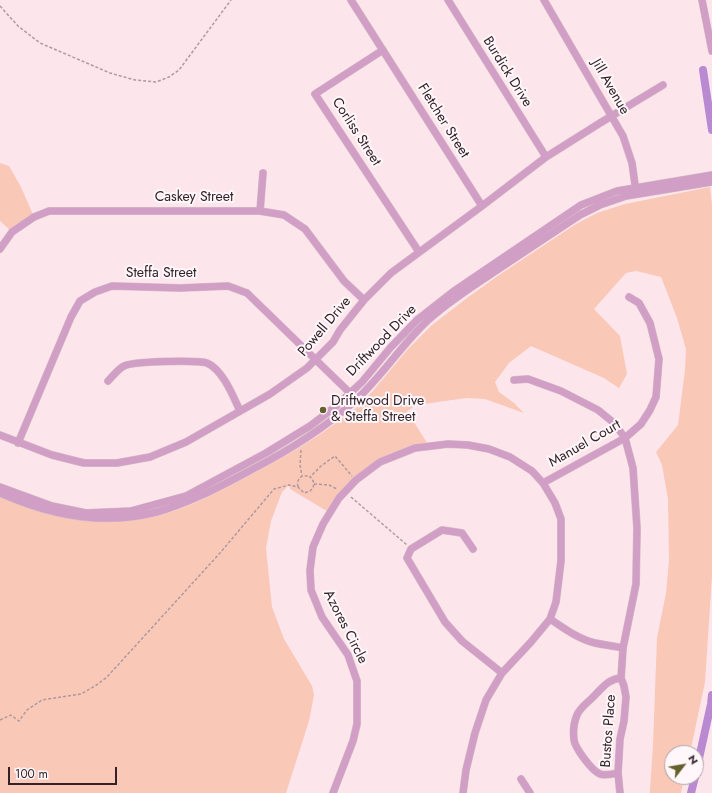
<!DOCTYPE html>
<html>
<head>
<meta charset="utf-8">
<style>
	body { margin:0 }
	#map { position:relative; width:712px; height:793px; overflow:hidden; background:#fde5ec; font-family:Jost,sans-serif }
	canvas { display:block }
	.north { position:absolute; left:664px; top:745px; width:40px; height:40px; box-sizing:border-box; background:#fff7fa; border:1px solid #ada2a6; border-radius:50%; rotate:59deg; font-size:11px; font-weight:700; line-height:16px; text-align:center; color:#312328 }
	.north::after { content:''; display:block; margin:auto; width:14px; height:18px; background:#65602d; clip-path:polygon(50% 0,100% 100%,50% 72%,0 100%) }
	.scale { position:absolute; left:8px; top:767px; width:109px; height:18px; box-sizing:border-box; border:2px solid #312328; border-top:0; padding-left:5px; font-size:12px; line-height:14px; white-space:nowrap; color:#312328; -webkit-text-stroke:3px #fff7fa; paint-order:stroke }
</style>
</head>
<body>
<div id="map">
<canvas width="712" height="793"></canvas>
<div class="north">N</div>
<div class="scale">100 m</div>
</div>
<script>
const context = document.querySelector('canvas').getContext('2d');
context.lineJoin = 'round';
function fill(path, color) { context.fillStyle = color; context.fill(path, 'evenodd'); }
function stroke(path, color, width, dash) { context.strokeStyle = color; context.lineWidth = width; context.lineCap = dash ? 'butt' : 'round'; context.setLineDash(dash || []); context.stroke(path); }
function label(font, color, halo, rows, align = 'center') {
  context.font = font + ' Jost,sans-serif'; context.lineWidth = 4; context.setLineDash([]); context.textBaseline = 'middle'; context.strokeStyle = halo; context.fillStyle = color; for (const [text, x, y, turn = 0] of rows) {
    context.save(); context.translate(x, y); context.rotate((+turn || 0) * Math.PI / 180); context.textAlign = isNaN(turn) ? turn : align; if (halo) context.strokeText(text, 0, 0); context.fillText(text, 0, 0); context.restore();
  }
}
const green = new Path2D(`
	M0,163L9,166L21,187L34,217L12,232L0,221Z
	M710,187L712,205V576L705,682L690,753H672V777H684L681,793H650V790L653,745L657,638L666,593L669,560L668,499L662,465L656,452L678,425L685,370L686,349L677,318L661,277L636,271L626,273L594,309L620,336L627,374L619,388L604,378L531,346L509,363L495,382L499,392L514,403L524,413L485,399L466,398L417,405L407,411L429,446L380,462L356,480L330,513L290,489L289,485L282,492L271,521L266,548L272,607L284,639L312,686L314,695L309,721L286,793H0V496C56,521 115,531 174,511C200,502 226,488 250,475C273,463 295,451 316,437C327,430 337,422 348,414L349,415L372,392L408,349L432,325L467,298L499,275L576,224L597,213L625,204Z`);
const canal = new Path2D(`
	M703,70L712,130
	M696,772L711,704L712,695
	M691,793L695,777`);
const path = new Path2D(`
	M0,6L18,26L40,43L110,73L135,80L156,82L169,77L179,70L231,0
	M301,450L300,465L302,476
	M314,484L329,485L337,489
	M298,487C296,479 302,473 310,477
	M351,497L407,545
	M0,720L11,715L19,721L27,710L42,700L81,694L95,686L107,677L220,553L274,489L289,485L298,487L304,493L310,491C315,487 315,481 310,477L321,466L335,456L352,476`);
const minor = new Path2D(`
	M351,0L482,206
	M448,0L546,157
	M544,0L623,136L632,163L636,192
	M702,0L712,51
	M383,50L315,94L419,252
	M260,211L263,173
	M0,249L12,232L34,217L49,211H260L284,215L305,229L344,281L364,300
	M514,380L528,379L561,391L598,410L614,423L625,438L633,468L637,528L636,584L623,648L622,664L621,678L624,686L626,697L624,721L620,739L618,773L620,793
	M108,381C113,376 118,369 124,366C133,361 198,360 207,363C223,370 233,396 240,411
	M0,435L52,455L84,463H117L150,457L186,442L270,394L307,368L333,342L340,330L364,300L391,273L482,206L546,157L600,123L663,85
	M18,443L71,317L80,301L95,292L112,286L180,288L228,286L247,293L352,395
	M543,483L625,438L641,424L650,410L656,397L659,359L650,323L639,303L629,297
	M0,487L52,506L86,513L131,511L186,496L266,453L310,426L335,407L362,382L391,347L417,320L454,291L581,205L617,191L712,175
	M0,493C49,515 104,526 157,512C190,503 221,486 251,470C288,451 325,428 356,400C382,376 400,347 425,323C445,304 469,289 491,274C521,254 550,235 580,215L600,205L626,196L712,182
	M473,549L462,533L442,530L411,549L407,558L445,622L462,641L502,673
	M550,619C564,628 578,639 595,643C604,645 614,646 623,648
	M618,773C613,774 605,776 600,774C592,771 575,748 574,740C573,732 574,722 577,715C580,707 590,701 596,694C604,686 609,679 621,678
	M521,779L530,793
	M333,793L353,741L357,724V681L348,655L322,617L311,590L310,570L313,547L323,524L339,498L356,480L380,462L415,448L448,444L468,445L489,449L510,457L532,471L543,483L555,503L561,519V561L556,602L550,619L531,642L502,673L486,700L475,733L466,770L463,793`);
const markers = [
	[323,410,4,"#65602d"]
];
const streetNames = [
	["Burdick Drive",507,72,58],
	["Jill Avenue",610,87,60],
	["Fletcher Street",443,121,58],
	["Corliss Street",356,132,57],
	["Caskey Street",194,198],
	["Steffa Street",161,274],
	["Powell Drive",325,327,-50],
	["Driftwood Drive",382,341,-46],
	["Manuel Court",585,444,-30],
	["Azores Circle",345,627,63],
	["Bustos Place",609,731,-86]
];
const poiNames = [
	["Driftwood Drive",331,402],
	["& Steffa Street",331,418]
];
fill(green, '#f9c8b7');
stroke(canal, '#b98ad1', 8);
stroke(minor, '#d8c2c9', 8);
stroke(path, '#ad99a0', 1.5, [3, 2]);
stroke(minor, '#d19fc5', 7);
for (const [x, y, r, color] of markers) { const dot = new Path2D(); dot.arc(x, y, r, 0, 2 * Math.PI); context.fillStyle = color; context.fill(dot); stroke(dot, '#fff7fa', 1.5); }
label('14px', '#312328', '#fff7fa', streetNames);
label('14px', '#312328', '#fff7fa', poiNames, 'left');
</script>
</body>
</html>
